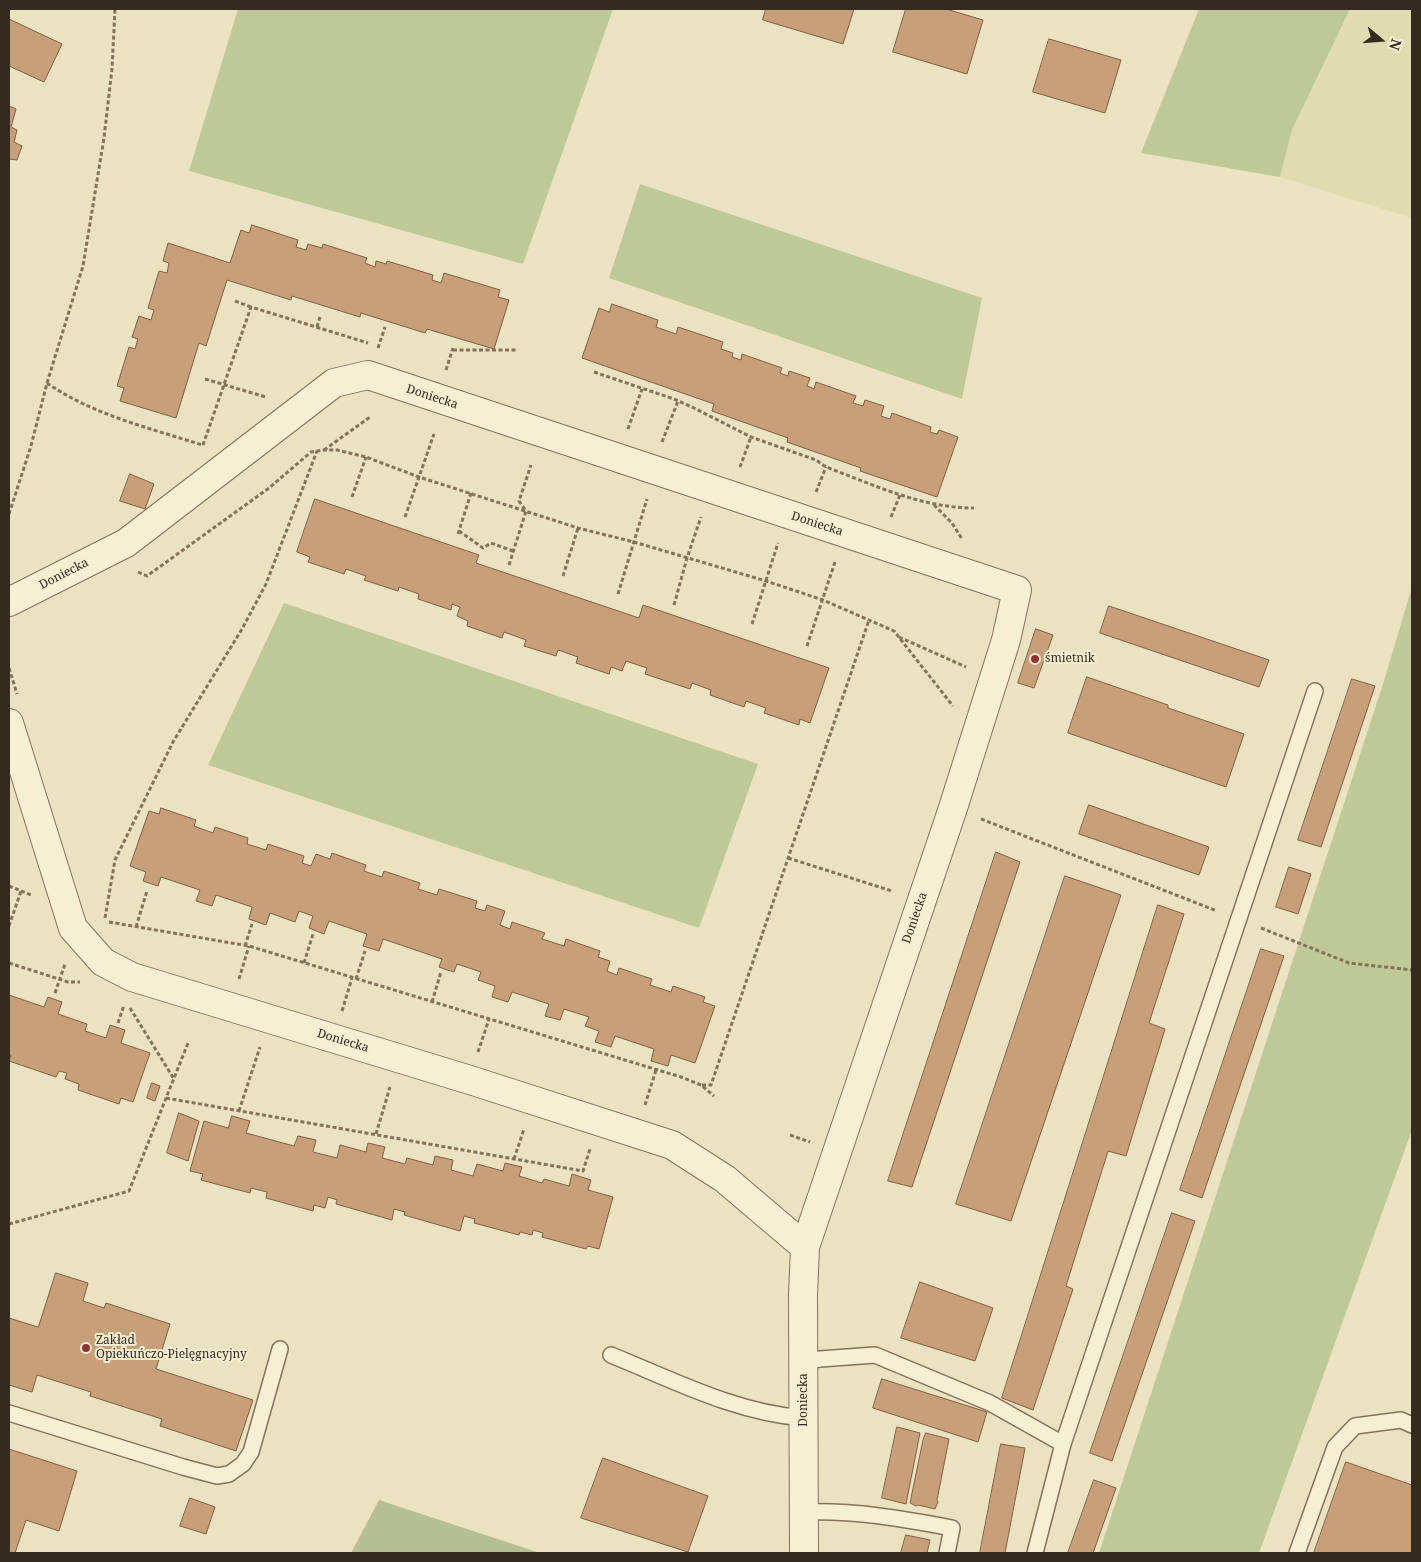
<!DOCTYPE html>
<html>
<head>
<meta charset="utf-8">
<style>
	body { margin:0 }
	#map { position:relative; width:1421px; height:1562px; overflow:hidden; background:#ebe2c2; font-family:"Noto Serif",serif }
	canvas { display:block }
	.frame { position:absolute; inset:0; border:10px solid #342a1e; pointer-events:none }
	.north { position:absolute; left:1356px; top:15px; width:50px; height:50px; -webkit-text-stroke:4px #f3ecd1; paint-order:stroke; rotate:108deg; font-size:14px; font-weight:700; line-height:20px; text-align:center; color:#342a1e }
	.north::after { content:''; display:block; margin:auto; width:18px; height:22px; background:#342a1e; clip-path:polygon(50% 0,100% 100%,50% 72%,0 100%) }
</style>
</head>
<body>
<div id="map">
<canvas width="1421" height="1562"></canvas>
<div class="frame"></div>
<div class="north">N</div>
</div>
<script>
const context = document.querySelector('canvas').getContext('2d');
context.lineJoin = 'round';
function fill(path, color) { context.fillStyle = color; context.fill(path, 'evenodd'); }
function stroke(path, color, width, dash) { context.strokeStyle = color; context.lineWidth = width; context.lineCap = dash ? 'butt' : 'round'; context.setLineDash(dash || []); context.stroke(path); }
function label(font, color, halo, rows, align = 'center') {
  context.font = font + ' "Noto Serif",serif'; context.lineWidth = 4; context.setLineDash([]); context.textBaseline = 'middle'; context.strokeStyle = halo; context.fillStyle = color; for (const [text, x, y, turn = 0] of rows) {
    context.save(); context.translate(x, y); context.rotate((+turn || 0) * Math.PI / 180); context.textAlign = isNaN(turn) ? turn : align; if (halo) context.strokeText(text, 0, 0); context.fillText(text, 0, 0); context.restore();
  }
}
const farmland = new Path2D(`
	M1350,9H1412V218L1280,177L1292,130Z`);
const green = new Path2D(`
	M238,9H613L523,264L189,171Z
	M1199,9H1350L1292,130L1280,177L1141,153Z
	M640,184L982,298L962,399L609,278Z
	M1412,587V1130L1259,1553H1099L1383,684Z
	M284,603L758,764L699,928L208,765Z`);
const cemetery = new Path2D(`
	M379,1500L540,1553H351Z`);
const building = new Path2D(`
	M766,9H854L843,44L763,20Z
	M906,9H946L983,20L967,74L893,52Z
	M9,19L62,44L44,82L9,66Z
	M1049,39L1121,60L1105,113L1033,92Z
	M9,106L16,109L11,127L17,130L14,142L22,146L17,160L9,159Z
	M252,225L298,240L296,247L306,250L308,244L322,248L323,244L367,258L365,263L375,267L376,261L386,264L387,261L433,275L432,280L441,283L444,273L500,290L498,297L509,300L494,349L427,329L425,333L361,313L360,317L292,296L291,300L227,280L206,346L199,343L176,418L120,401L124,388L117,386L129,347L135,349L138,339L132,337L139,316L151,320L154,310L148,308L159,271L167,273L169,263L163,261L168,243L230,263L241,230L249,233Z
	M612,304L658,320L656,327L676,334L678,327L723,342L721,349L733,353L732,357L741,360L742,354L782,368L780,373L788,376L789,371L810,378L807,386L812,388L814,389L816,382L856,396L853,403L863,406L865,400L884,406L881,416L890,419L892,413L931,427L930,432L937,434L939,430L958,437L937,497L860,471L861,468L787,442L788,438L712,411L714,404L582,358L599,308L609,312Z
	M130,474L154,484L145,509L120,501Z
	M315,499L479,555L476,563L639,618L643,605L829,668L810,723L800,719L799,725L764,713L766,708L746,701L744,707L710,695L711,690L692,683L690,689L645,674L647,668L626,661L622,671L611,667L609,674L576,663L578,657L558,650L556,656L524,646L526,640L504,632L502,638L467,626L468,621L457,616L460,607L452,604L451,610L418,599L419,594L399,587L398,591L364,580L366,576L346,569L344,574L308,562L310,557L297,552Z
	M1109,606L1269,660L1259,687L1100,633Z
	M1036,629L1053,635L1034,688L1018,683Z
	M1087,677L1168,705V708L1244,734L1226,787L1068,733Z
	M1352,679L1375,686L1321,847L1298,840Z
	M1089,805L1209,847L1199,875L1079,834Z
	M161,808L196,820L194,826L213,833L215,827L248,838L247,844L266,850L268,844L304,856L302,863L311,866L316,854L330,859L332,853L366,865L364,871L382,877L384,871L420,883L418,889L437,895L439,889L477,901L475,908L485,911L487,905L505,911L500,925L510,929L512,922L545,933L542,939L564,946L566,939L600,951L598,957L610,961L607,971L617,975L619,968L652,979L650,985L671,992L673,986L705,997L703,1002L715,1006L695,1063L671,1055L668,1066L651,1061L654,1049L615,1036L611,1047L595,1042L599,1031L585,1026L589,1017L564,1009L560,1020L545,1016L549,1004L512,992L508,1002L492,997L495,986L478,980L481,972L457,964L454,972L447,970L439,967L442,959L383,939L379,951L363,946L367,934L329,921L324,934L309,928L313,916L299,911L295,922L270,913L266,925L249,919L252,907L216,895L212,906L196,901L200,890L161,877L158,886L143,881L146,872L130,866L149,811L159,814Z
	M996,852L1020,862L912,1187L888,1181Z
	M1289,867L1311,874L1298,914L1276,907Z
	M1065,876L1121,895L1011,1221L956,1204Z
	M1158,905L1184,914L1149,1023L1165,1029L1126,1156L1108,1151L1066,1286L1073,1289L1033,1410L1002,1398Z
	M1261,949L1284,956L1202,1198L1180,1190Z
	M9,995L44,1007L48,997L62,1002L58,1014L87,1024L85,1031L106,1038L110,1025L125,1030L121,1043L150,1053L133,1102L121,1098L119,1104L78,1090L79,1084L65,1079L67,1073L59,1071L56,1077L9,1061L11,1055H9Z
	M152,1083L160,1086L155,1101L147,1098Z
	M179,1113L199,1121L188,1161L167,1153Z
	M232,1116L250,1121L246,1133L294,1146L298,1136L316,1140L313,1152L337,1158L340,1145L366,1152L368,1143L385,1147L382,1158L405,1164L407,1158L433,1165L435,1156L453,1160L451,1170L473,1176L477,1164L503,1171L505,1163L522,1167L519,1176L542,1183L544,1179L569,1186L572,1174L591,1180L588,1190L613,1197L599,1249L588,1246L586,1249L542,1237L543,1233L533,1230L532,1235L520,1232L519,1235L474,1223L475,1219L464,1216L460,1231L404,1215L405,1212L394,1209L392,1220L336,1204L337,1200L328,1197L325,1208L314,1205L313,1211L266,1198L267,1192L251,1188L250,1193L201,1180L203,1174L190,1171L204,1121L228,1128Z
	M1172,1213L1195,1221L1112,1461L1090,1453Z
	M56,1273L88,1283L83,1301L104,1308L106,1303L170,1324L156,1369L253,1400L236,1451L160,1426L162,1419L90,1396L91,1392L37,1375L32,1392L9,1385V1318L38,1327Z
	M920,1282L993,1308L975,1361L901,1338Z
	M882,1379L987,1412L978,1442L873,1408Z
	M897,1427L920,1433L906,1504L882,1498Z
	M926,1433L949,1439L937,1500L938,1502L935,1509L918,1505L916,1506L910,1503L923,1440Z
	M1001,1444L1025,1448L1005,1553H980Z
	M9,1449L77,1471L59,1531L26,1520L15,1553H9Z
	M603,1458L708,1496L688,1552L581,1518Z
	M1346,1462L1412,1485V1553H1314Z
	M1094,1480L1116,1488L1093,1553H1068Z
	M190,1498L215,1507L206,1534L180,1526Z
	M906,1535L930,1540L927,1553H901Z`);
const path = new Path2D(`
	M235,301L251,307
	M317,327L320,317
	M378,348L385,327
	M453,350H517
	M446,370L453,348
	M594,372L674,399L696,409L751,437L816,460L826,467C874,485 922,508 974,508
	M205,379L266,397
	M47,383C93,415 150,428 202,445
	M628,429L642,389
	M662,442L678,401
	M203,445L251,307L368,343
	M324,450L370,417
	M740,467L751,437
	M816,492L826,467
	M352,497L366,457
	M934,505L952,523L962,539
	M9,514L31,446L47,383L83,266L104,138L112,69L115,9
	M405,517L434,434
	M891,517L900,495
	M459,531L483,548L491,543L513,551
	M458,534L471,493
	M509,565L526,511L519,501L531,465
	M138,572L147,576L269,488L311,452L324,450H337L366,457L419,477L578,528L634,542L766,581L823,600L894,631L953,706
	M563,576L578,528
	M618,594L647,499
	M674,605L687,558L701,517
	M752,624L778,543
	M899,637L966,667
	M807,646L835,562
	M9,668L17,694
	M981,819L1217,911
	M788,858L892,891
	M9,886L31,895
	M105,918L115,860L173,742L242,629L266,584L317,451
	M109,922L249,946L681,1077L701,1085L714,1096
	M9,926L21,891
	M136,927L147,891
	M1261,928L1349,963L1412,970
	M245,946L252,924
	M9,963L68,982H80
	M304,963L313,934
	M239,979L249,946
	M356,979L365,951
	M55,993L65,964
	M432,1002L441,972
	M130,1008L174,1079
	M342,1011L352,978
	M118,1023L124,1005
	M478,1052L489,1019
	M702,1085H711L869,620
	M166,1098L583,1171L590,1149
	M645,1105L656,1070
	M239,1111L260,1047
	M376,1134L390,1087
	M790,1135L810,1142
	M514,1159L524,1129
	M9,1224L129,1191L188,1043`);
const lane = new Path2D(`
	M611,1355C673,1380 736,1413 804,1418
	M803,1362L820,1359L875,1355L990,1403L1063,1444L1035,1553
	M9,1413L183,1467L217,1476L229,1474L243,1464L251,1452L280,1349
	M1063,1444L1315,691
	M804,1512C854,1510 904,1519 952,1528L947,1553
	M1297,1553L1335,1447L1355,1426L1401,1420L1412,1425`);
const street = new Path2D(`
	M9,602L126,543L334,383L368,375L1017,590L1006,640L953,808L805,1247L803,1295L804,1553
	M9,723L73,928L103,962L132,977L470,1080L672,1145L725,1179L805,1247`);
const markers = [
	[1035,659,5,"#90332e"],
	[86,1348,5,"#90332e"]
];
const streetNames = [
	["Doniecka",432,397,18],
	["Doniecka",817,524,18],
	["Doniecka",64,574,-27],
	["Doniecka",915,918,-71],
	["Doniecka",343,1041,17],
	["Doniecka",804,1400,-90]
];
const poiNames = [
	["śmietnik",1045,659],
	["Zakład",96,1341],
	["Opiekuńczo-Pielęgnacyjny",96,1355]
];
fill(farmland, '#e0dcb0');
fill(green, '#bfc997');
fill(cemetery, '#b6be95');
fill(building, '#c79f7a');
stroke(building, '#825f41', 1);
stroke(lane, '#84735a', 18);
stroke(street, '#84735a', 30);
stroke(path, '#84735a', 3, [4, 2.5]);
stroke(lane, '#f7efd4', 15);
stroke(street, '#f7efd4', 28);
for (const [x, y, r, color] of markers) { const dot = new Path2D(); dot.arc(x, y, r, 0, 2 * Math.PI); context.fillStyle = color; context.fill(dot); stroke(dot, '#f3ecd1', 2); }
label('12px', '#342a1e', '#f3ecd1', streetNames);
label('12px', '#342a1e', '#f3ecd1', poiNames, 'left');
</script>
</body>
</html>
